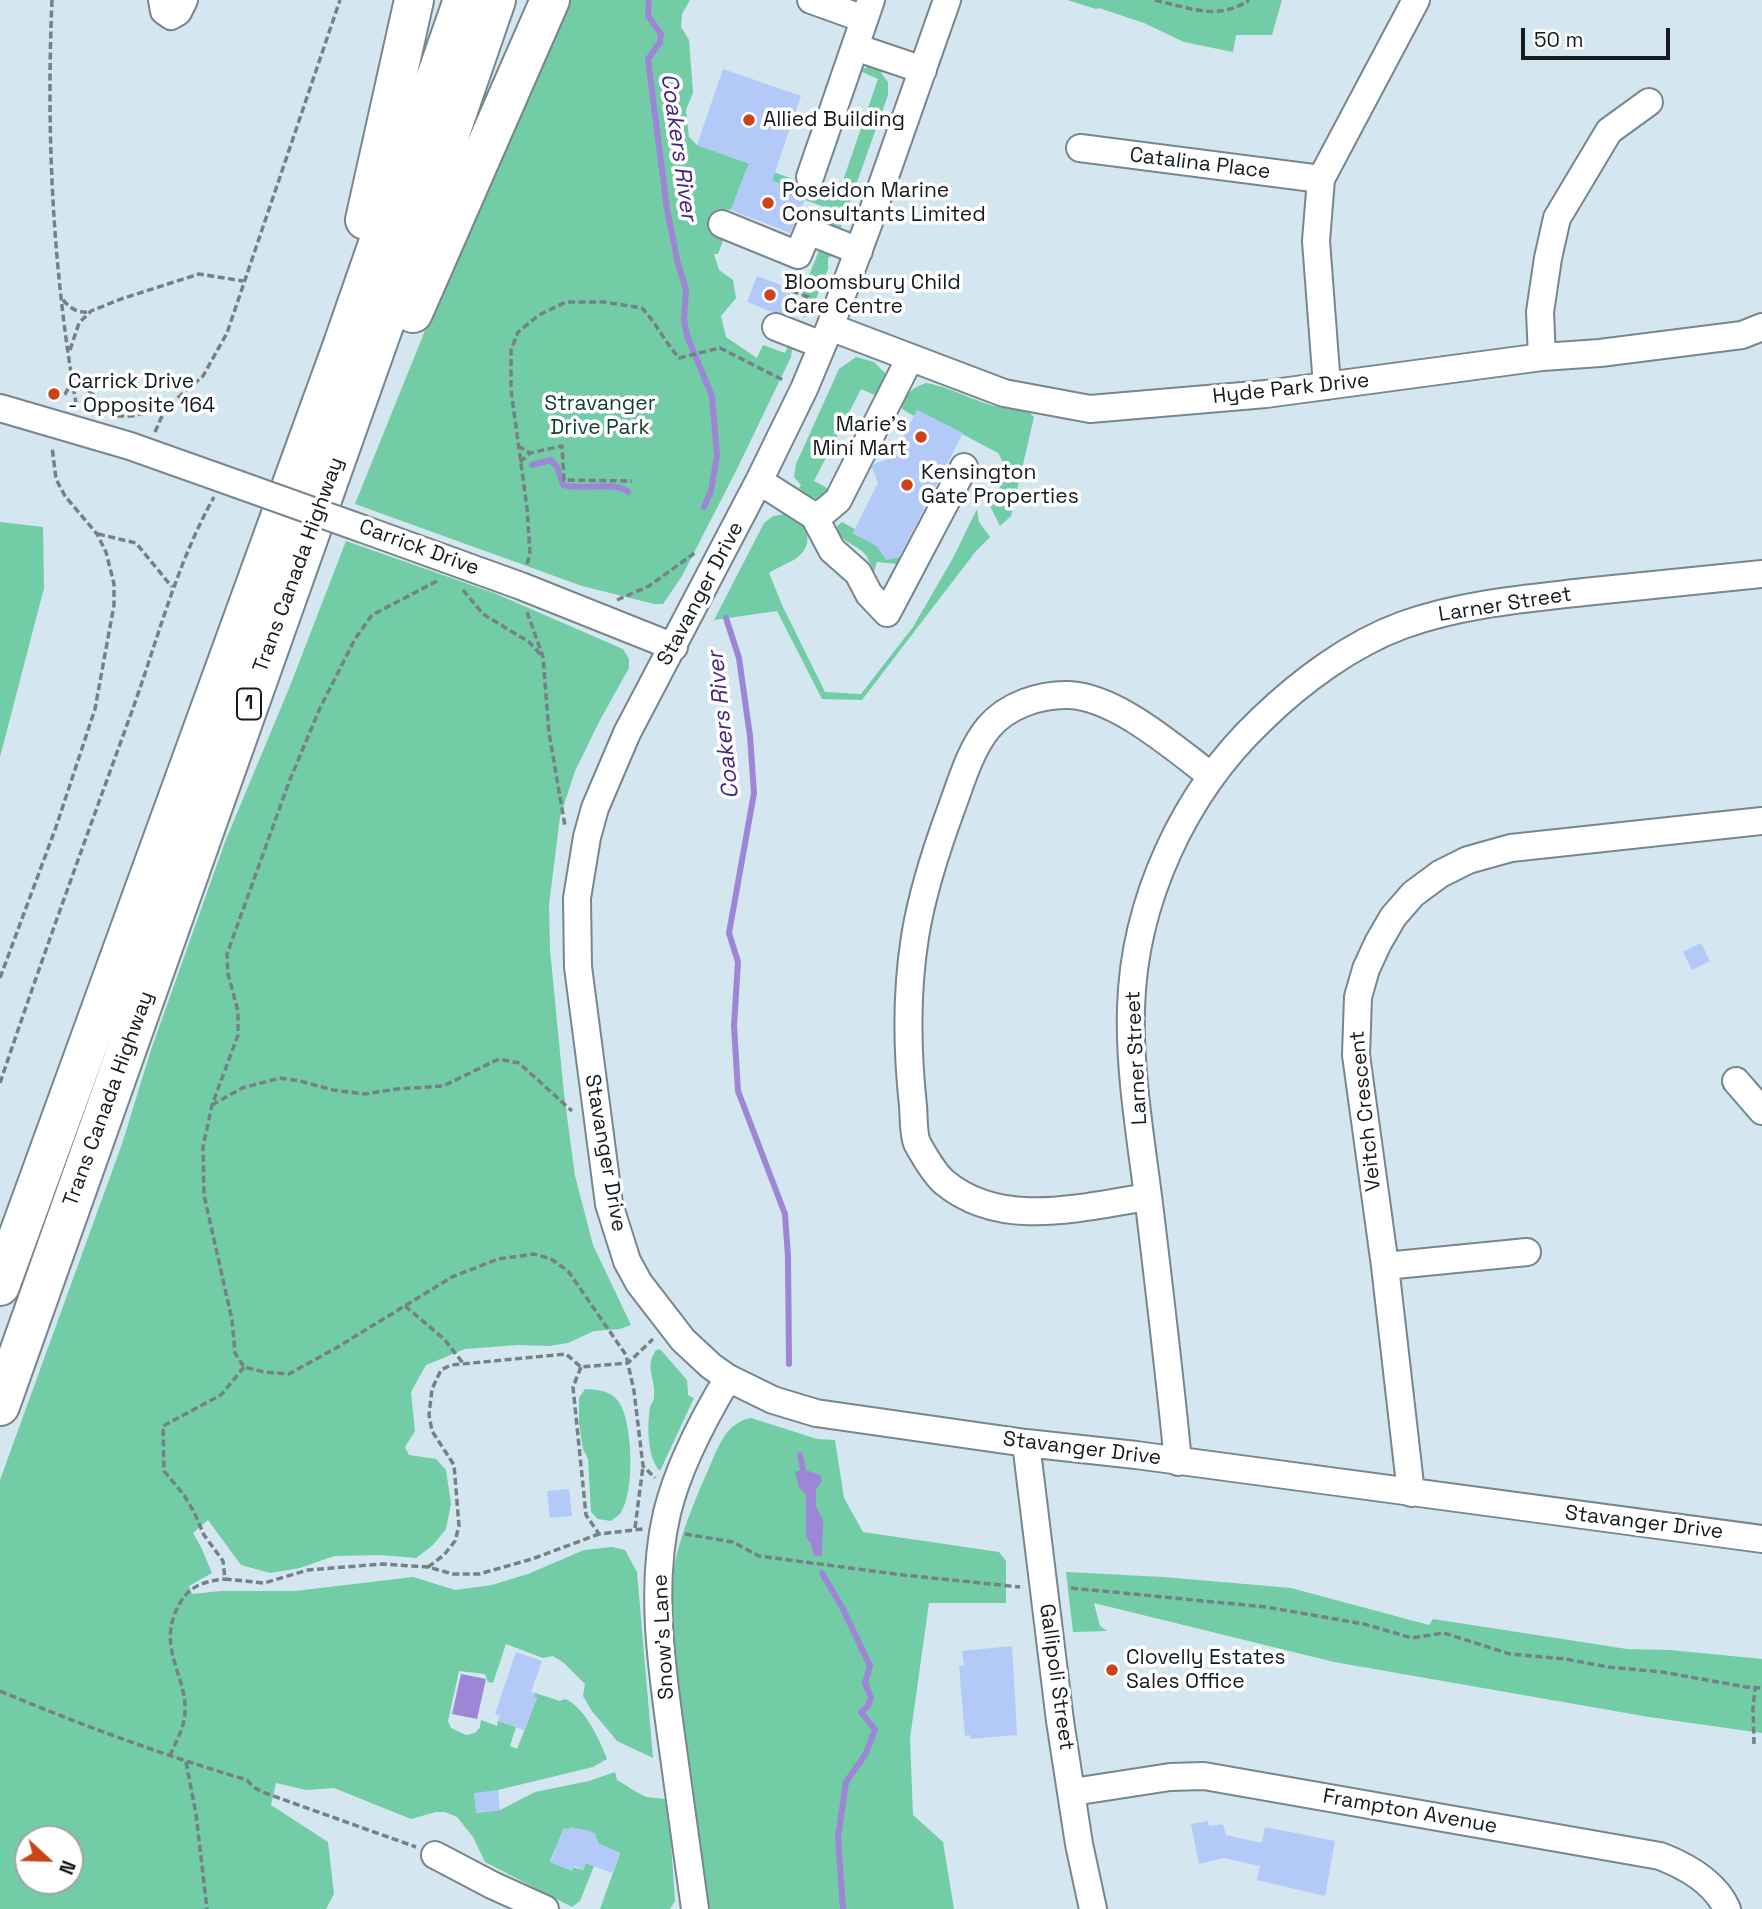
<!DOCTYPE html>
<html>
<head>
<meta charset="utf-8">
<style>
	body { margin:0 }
	#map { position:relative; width:1762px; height:1909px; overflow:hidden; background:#d4e6ef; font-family:"Space Grotesk",sans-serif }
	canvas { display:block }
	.north { position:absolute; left:14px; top:1825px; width:70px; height:70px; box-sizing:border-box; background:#fff; border:2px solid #a1a4a5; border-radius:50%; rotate:112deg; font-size:19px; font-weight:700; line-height:28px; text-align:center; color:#151b1e }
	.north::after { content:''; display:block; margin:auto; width:24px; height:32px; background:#cc431a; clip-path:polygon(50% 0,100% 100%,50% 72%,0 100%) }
	.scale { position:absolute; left:1521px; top:28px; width:149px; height:32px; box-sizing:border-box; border:4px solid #151b1e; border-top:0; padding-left:9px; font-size:21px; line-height:24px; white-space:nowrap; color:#151b1e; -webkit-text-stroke:5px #fff; paint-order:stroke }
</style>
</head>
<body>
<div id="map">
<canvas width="1762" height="1909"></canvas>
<div class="north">N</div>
<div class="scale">50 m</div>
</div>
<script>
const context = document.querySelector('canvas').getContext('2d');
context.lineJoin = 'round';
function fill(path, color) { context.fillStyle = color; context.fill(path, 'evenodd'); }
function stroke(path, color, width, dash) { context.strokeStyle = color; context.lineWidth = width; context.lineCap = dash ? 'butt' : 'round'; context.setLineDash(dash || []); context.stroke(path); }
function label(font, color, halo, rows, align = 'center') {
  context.font = font + ' "Space Grotesk",sans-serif'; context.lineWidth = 7; context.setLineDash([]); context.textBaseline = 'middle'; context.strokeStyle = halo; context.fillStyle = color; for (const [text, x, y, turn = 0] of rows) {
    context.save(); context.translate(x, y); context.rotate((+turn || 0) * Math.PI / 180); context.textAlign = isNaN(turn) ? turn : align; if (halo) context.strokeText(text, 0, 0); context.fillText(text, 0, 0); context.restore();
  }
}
const green = new Path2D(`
	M566,0H690L682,14L681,27L689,40L693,93L686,110L689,137L697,145L838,195L878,79L860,71L869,66L883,69L881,73L888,82V95L841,227L838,229L830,227L836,211L805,200L807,194L746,171L731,210L726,209L717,228L724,238L718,254H714L719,270L733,280L736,298L721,316L726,337L757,358L763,345L785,353L789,343L795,349L792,350L791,357L737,469L682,576L663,604H654L582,586L355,504L451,266Z
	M1067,0H1282L1272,35H1236L1233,52L1184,42L1144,23L1099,8L1096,9Z
	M820,248L827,251L831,256L828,258V269L810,314L802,318L810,297L802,293Z
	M856,357L874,362L887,375L879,397L861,389L814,481L829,489L820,500L810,496L799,488L801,485L794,477L796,464L839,369Z
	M926,383C959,388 992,414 1025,408L1034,417L1011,516L1000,526L990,506C1000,487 1011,473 998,453L917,410L914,416L902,409C904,394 913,387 926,383Z
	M977,509L979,522L990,537L976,551L862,700L822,699L777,611L714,620L764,523L773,516L786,514L787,512C803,522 818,540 798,557C790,563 778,567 769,573L783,607L825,692L861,694L913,627L953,558Z
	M0,522L43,527L44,588L0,757Z
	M842,522L855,529L853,533L877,546L886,559L900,557L898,564L877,562L874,572C871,567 869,560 866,555C856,543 840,544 837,526Z
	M346,541L494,593L623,649L629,659V668L600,720L575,771L560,817L549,905L550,949L564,1094L575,1176L593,1245L631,1325L620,1329L594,1331L568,1343L549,1346L518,1345L465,1349L426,1365L411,1392L415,1431L405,1447L409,1455L436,1459L446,1470L451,1504L446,1529L433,1545L416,1558L380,1555L334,1556L300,1568L270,1573L241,1565L208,1520L193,1533L201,1547L212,1573L189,1586L192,1594L221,1591H295L413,1577L455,1590L492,1585L528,1574L584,1550L612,1547L625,1550L637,1572L653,1758L617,1741L592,1711L583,1696L585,1684L564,1663L553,1656L543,1658L506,1644L493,1683L488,1682L485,1674L459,1671L448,1721L451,1728L466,1735L475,1733L480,1727L481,1720L497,1726L498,1721L516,1727L510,1746L517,1749L537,1698L534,1697L535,1693L560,1701L565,1699C584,1706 600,1740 607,1759L593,1767L498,1790L476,1813L500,1810L535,1792L589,1781L615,1772L617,1780C626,1785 635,1792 644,1796C652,1799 659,1797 668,1800L675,1901L670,1909H600L620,1853L595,1842V1834L585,1830L583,1832L571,1827L569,1830L564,1828L550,1861L583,1870L586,1863L594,1866L580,1901L572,1907L485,1862L473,1837L457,1817L445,1812H436L411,1819L334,1788L306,1790L276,1783L271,1805L328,1842L334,1894L326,1909H0V1480L122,1144L151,1050L225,842L290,686ZM28,1839H70V1881H28Z
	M660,1349L687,1380L688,1395L694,1398L660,1471C647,1458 647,1425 650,1407C651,1404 654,1401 654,1397C656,1379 644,1367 656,1350Z
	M585,1389C598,1390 610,1390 619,1402C633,1423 635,1493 620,1514C617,1517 614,1518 611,1521L598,1519L591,1512L588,1459L583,1449L579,1422V1398Z
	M751,1418L817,1439L835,1440L844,1498L863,1532L999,1552L1006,1561V1603H929L910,1738L913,1815L943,1842L954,1909H706C696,1840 687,1771 680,1702C675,1659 669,1613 674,1569C678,1540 697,1495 709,1468C718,1448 726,1422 751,1418Z
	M1066,1572L1163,1577L1291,1588L1429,1625L1433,1619L1627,1649L1670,1650L1762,1659V1733L1649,1717L1334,1662L1094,1603L1100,1626L1107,1631L1073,1632Z`);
const water = new Path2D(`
	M803,1469L820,1475L822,1481L816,1489V1506L823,1520L822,1556H814L811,1544L806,1537V1495L799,1487L795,1472Z
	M461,1674L486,1679L477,1719L452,1714Z`);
const stream = new Path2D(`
	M649,0L648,16L661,34L660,42L648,59L667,209L678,264L686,289L684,319L687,336L712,396L717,455L711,491L704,507
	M532,465L551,460L557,467L563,485C582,491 616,480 628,492
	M726,618L739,658L750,736L754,793L729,933L738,962L734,1026L738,1091L785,1214L788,1257L789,1364
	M800,1455L803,1469
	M822,1573L843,1609L870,1666L865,1683L871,1698L868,1706L861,1712L875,1730L865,1755L846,1782L838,1837L843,1909`);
const building = new Path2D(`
	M723,69L801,96L772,181L807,195L790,233L731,210L749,163L697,145Z
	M757,276L792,289L783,313L772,312L747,302Z
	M917,410L963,433L899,557L886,560L877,546L853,533L878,483L872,467L874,464L893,457Z
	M1701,943L1710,961L1692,970L1683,952Z
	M569,1489L572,1516L550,1518L547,1491Z
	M1012,1646L1017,1735L970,1739V1735L965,1736L959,1666L964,1665L962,1651Z
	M516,1652L542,1661L531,1692L535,1693L534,1697L537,1698L524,1730L498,1721L500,1716L495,1714Z
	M498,1790L500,1810L476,1813L474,1793Z
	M1208,1821L1209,1826L1223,1824L1226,1835L1262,1843L1265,1827L1335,1841L1325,1896L1257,1880L1260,1866L1224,1858L1199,1864L1191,1824Z
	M570,1827L590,1831L595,1834L599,1844L620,1853L612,1873L586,1863L583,1870L574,1866L572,1871L550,1862L564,1828L569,1830Z`);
const path = new Path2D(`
	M52,0C46,136 53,274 77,409
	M1155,0C1189,8 1219,21 1249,0
	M792,291L808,297L802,314
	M63,300C70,308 77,313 89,312
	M70,350L79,323L91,311L121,299L199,274L243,281
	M73,376L118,418
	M55,399L65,394L71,384
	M117,416H132L164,409
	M155,432L165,409L203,376L227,333L340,0
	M518,446L530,453
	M520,462L530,453L562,446L564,480L632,481
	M98,534L136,543L172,587
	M527,564L530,554L527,508L511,390V350L518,332L539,315L566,302H604L642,308C656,323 665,342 679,358L720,348L783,380
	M437,581L372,615L355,639L320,708L289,782L227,954L228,974L238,1011V1035L212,1105L203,1147L204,1195L232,1320L235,1353L244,1367L264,1372L289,1374L336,1348L452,1277L498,1259L534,1254L551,1259L568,1271L626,1355L634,1391L643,1466L655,1478
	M463,590L483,614L529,642L543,657
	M617,600L649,586L696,552
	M527,612L543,657L549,733L565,826
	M0,978L56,827L95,709L114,605V584L106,552L97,534L65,496L56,479L52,447
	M0,1083C42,958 87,835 132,711C158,639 176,565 214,497
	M212,1105L242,1088L280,1078L300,1081L333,1090L365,1094L397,1089L443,1086L499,1059L519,1063L572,1111
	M405,1306L444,1339L463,1363
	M244,1367L221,1395L163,1426L164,1471L184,1495L194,1512L204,1535L223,1561L225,1579L264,1583L308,1570L382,1564L428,1567L453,1574H479L532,1559L599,1534
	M581,1367L573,1387L586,1515L599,1534L643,1529
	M635,1528L643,1466
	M685,1534L733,1542L759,1556L903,1575L1020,1587
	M428,1567L444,1555L455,1541L459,1526L454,1465L432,1431L429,1415L432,1389L441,1370L451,1365L566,1354L581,1367L628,1363L653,1339
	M1071,1588L1266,1607L1364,1624L1412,1638L1444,1633L1510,1654L1565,1659L1608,1667L1662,1672L1746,1687L1762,1688
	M0,1691C81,1725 163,1755 247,1780L253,1787L265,1793L416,1847
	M1754,1744L1753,1708L1755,1689
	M170,1756C174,1745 182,1732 184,1720C192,1679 153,1649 180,1603C190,1585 206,1581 225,1579
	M186,1762L196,1814L207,1909`);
const minor = new Path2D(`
	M162,0L164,11L171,16L178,12L184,0
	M811,0L864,19
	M947,0L868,225L830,327L804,389L759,481L627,733L595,808L587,837L577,898L578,967L609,1204L627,1261L639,1283L683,1340L711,1366L728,1378L773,1400L816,1413L1026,1443L1136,1455L1762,1539
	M855,47L923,70
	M1080,148L1321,179
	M810,177L871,0
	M722,224L798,255L808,231L859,251
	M776,327L822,345
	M830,327L1004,393L1090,409L1266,394L1542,357L1600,353L1742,335L1762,327
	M1542,357L1540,312L1548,258L1557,218L1609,131L1649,102
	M1327,386L1316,241L1321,179L1416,0
	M0,408L130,446L237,484
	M759,481L814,516L832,550L858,573L869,594L887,613L964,467
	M814,516L825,511L838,500L910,358
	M363,529L521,586L674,647
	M1736,1081L1762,1111
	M1148,1197C1082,1207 1001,1230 944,1182C935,1174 923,1154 917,1143C913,1133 914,1117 913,1106C907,1050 906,993 915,937C922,892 937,847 953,804C962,779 971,749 988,728C1007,705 1041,694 1069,695C1116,697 1173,747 1210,775
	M1385,1266L1527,1252
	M1026,1443L1060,1721L1079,1844L1093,1909
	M1178,1462C1170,1378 1160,1295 1150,1212C1142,1145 1129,1076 1131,1008C1134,901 1184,793 1261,720C1300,682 1351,644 1403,625C1461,604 1523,599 1584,592C1644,586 1703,580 1762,574
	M1411,1493L1385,1266L1356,1055L1358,997L1366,969L1378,943L1393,917L1413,894L1440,874L1468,860L1511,848L1762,821
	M1073,1792L1170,1777L1204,1776L1660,1856C1686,1866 1715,1882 1727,1909
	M435,1855L492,1885L545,1909
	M695,1909C687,1851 679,1793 671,1735C661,1663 650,1585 667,1513C678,1467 704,1418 728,1378`);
const highway = new Path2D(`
	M365,220L414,0
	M413,313L550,0
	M0,1286L342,347L463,0
	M0,1406L390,308L496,0`);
const minorBridge = new Path2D(`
	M237,484L363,529`);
const markers = [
	[749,120,7,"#cc431a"],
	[768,203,7,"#cc431a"],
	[770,295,7,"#cc431a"],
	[54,394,7,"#cc431a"],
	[921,437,7,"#cc431a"],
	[907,485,7,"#cc431a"],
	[1112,1670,7,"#cc431a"]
];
const shields = [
	[249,704,24]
];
const shieldNames = [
	["1",249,704]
];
const poiNames = [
	["Allied Building",763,120],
	["Poseidon Marine",782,191],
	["Consultants Limited",782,215],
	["Bloomsbury Child",784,283],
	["Care Centre",784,307],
	["Carrick Drive",68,382],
	["- Opposite 164",68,406],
	["Marie's",907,425,"right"],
	["Mini Mart",907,449,"right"],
	["Kensington",921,473],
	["Gate Properties",921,497],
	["Clovelly Estates",1126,1658],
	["Sales Office",1126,1682]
];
const streetNames = [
	["Catalina Place",1200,164,7],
	["Hyde Park Drive",1291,389,-6],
	["Carrick Drive",419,548,20],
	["Trans Canada Highway",299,565,-70],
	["Stavanger Drive",701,594,-62],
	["Larner Street",1505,605,-9],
	["Larner Street",1137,1058,-93],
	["Trans Canada Highway",109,1099,-70],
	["Veitch Crescent",1366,1111,-96],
	["Stavanger Drive",605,1153,80],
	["Stavanger Drive",1082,1449,7],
	["Stavanger Drive",1644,1523,7],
	["Snow's Lane",664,1637,-93],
	["Gallipoli Street",1056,1677,82],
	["Frampton Avenue",1410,1812,10]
];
const parkNames = [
	["Stravanger",600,404],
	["Drive Park",600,428]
];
const waterNames = [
	["Coakers River",678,147,82],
	["Coakers River",724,725,-96]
];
fill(green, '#72cca5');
fill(water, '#9e86d6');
stroke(stream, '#9e86d6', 6);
fill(building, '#b3caf9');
stroke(minor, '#77868f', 30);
stroke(highway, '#77868f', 42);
stroke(path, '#758187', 3.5, [7, 3.5]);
stroke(minor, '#fff', 26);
stroke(highway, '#fff', 38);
stroke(minorBridge, '#77868f', 30, []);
stroke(minorBridge, '#fff', 26);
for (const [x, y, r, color] of markers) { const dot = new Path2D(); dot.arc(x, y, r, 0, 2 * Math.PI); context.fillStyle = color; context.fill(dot); stroke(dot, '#fff', 2.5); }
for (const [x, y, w] of shields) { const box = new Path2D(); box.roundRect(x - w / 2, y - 15.5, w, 31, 5); context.fillStyle = '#fff'; context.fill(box); stroke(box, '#151b1e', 2); }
label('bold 19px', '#151b1e', null, shieldNames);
label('21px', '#151b1e', '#fff', poiNames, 'left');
label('21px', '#151b1e', '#fff', streetNames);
label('21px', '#103e2c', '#fff', parkNames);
label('italic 23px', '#492481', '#fff', waterNames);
</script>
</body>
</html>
